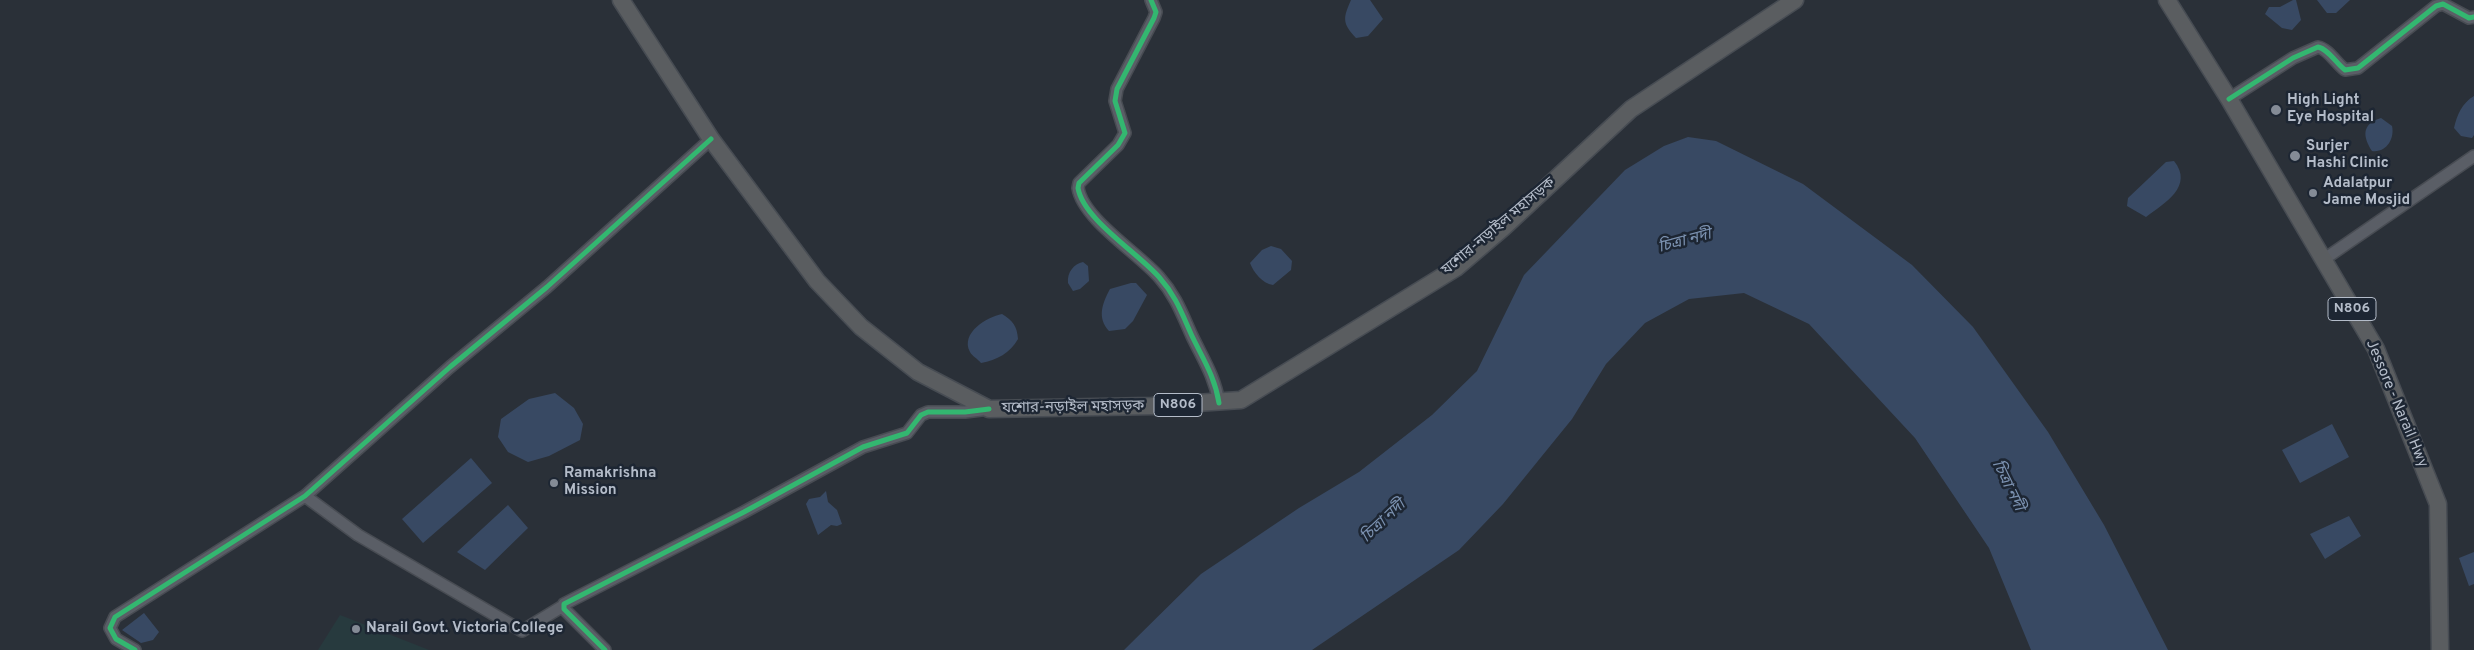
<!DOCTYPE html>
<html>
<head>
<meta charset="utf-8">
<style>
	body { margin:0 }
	canvas { display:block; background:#2a3038 }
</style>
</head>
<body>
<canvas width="2474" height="650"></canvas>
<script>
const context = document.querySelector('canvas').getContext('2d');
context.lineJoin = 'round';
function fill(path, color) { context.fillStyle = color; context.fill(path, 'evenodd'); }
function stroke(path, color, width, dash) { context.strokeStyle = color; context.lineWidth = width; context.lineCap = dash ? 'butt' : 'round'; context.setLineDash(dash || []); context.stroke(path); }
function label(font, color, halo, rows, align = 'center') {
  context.font = font + ' Overpass,"Noto Sans Bengali",sans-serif'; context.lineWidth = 5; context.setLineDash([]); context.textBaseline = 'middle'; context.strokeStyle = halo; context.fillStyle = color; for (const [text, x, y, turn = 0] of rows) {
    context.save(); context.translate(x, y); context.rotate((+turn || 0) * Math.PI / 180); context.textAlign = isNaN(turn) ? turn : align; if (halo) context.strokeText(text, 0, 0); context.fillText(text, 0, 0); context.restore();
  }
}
const green = new Path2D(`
	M340,615L429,650H318Z`);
const water = new Path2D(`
	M1351,0H1370L1383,19L1368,36L1356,38C1342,23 1343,18 1351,0Z
	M2293,0H2296L2301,20L2292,30L2282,28L2265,14L2269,7H2280Z
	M2317,0H2350L2336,13H2327Z
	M2474,96V135L2472,138L2461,136L2454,128C2457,115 2462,103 2474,96Z
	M2381,118L2392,126C2395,139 2386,153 2372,151C2363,137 2361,124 2381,118Z
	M1688,137L1716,141L1803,184L1912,265L1973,327L2048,432L2104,525L2168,650H2031L1989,548L1915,438L1809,324L1744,293L1689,299L1645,323L1606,364L1572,419L1503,504L1459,550L1312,650H1124L1201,574L1299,508L1359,472L1432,415L1477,371L1524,275L1625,170L1664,146Z
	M2174,161C2194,186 2165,203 2146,217L2127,206L2128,198L2166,162Z
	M1271,246L1281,249L1292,261L1291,270L1273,285C1262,283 1254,273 1250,263L1262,250Z
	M1083,262L1088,266L1089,281L1080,289L1073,291L1068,283C1067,272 1074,264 1083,262Z
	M1131,283H1136L1147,295L1133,321L1125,329L1109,331C1097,318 1102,304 1110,289Z
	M1002,314C1013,321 1017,326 1018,339C1010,353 997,360 981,363C978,359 972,356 970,352C960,333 987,317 1002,314Z
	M555,393L574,408L583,424L580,440L549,456L528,462L508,452L498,437L501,419L529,399Z
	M2332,424L2349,457L2300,483L2282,450Z
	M471,458L492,483L423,543L402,519Z
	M826,491L828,502L837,510L842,524L837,526L831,525L818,535L806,504L809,499L820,497Z
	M508,505L528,528L485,570L457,552Z
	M2349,516L2361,536L2325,559L2310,534Z
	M2474,552V584L2469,586L2459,558Z
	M144,613L159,632L153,640L141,643L122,630Z`);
const minor = new Path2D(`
	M1151,0L1156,12L1154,18L1117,89L1115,101L1125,133L1118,145L1079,183L1078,188C1083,219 1138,253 1159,277C1176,296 1182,314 1192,336C1203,359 1215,377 1219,403
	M2229,99L2293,58L2318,47C2328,49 2336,63 2345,70L2358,68L2436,6L2443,4L2469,18L2474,17
	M2323,260L2474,156
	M305,496L358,535L522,631L563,606
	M135,650L116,639L110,628L115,617L305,496L450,367L547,287L711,139
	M605,650L564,609V604L744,512L863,447L907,433L921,415L928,412H965L989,409`);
const highway = new Path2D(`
	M621,0L711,139L817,281L861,327L918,372L989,409L1152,406L1241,400L1456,268L1503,228L1631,109L1795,0
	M2167,0L2229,99L2376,349L2438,504L2440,650`);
const cycleway = new Path2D(`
	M1151,0L1156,12L1154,18L1117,89L1115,101L1125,133L1118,145L1079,183L1078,188C1083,219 1138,253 1159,277C1176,296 1182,314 1192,336C1203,359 1215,377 1219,403
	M2229,99L2293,58L2318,47C2328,49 2336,63 2345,70L2358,68L2436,6L2443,4L2469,18L2474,17
	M135,650L116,639L110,628L115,617L305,496L450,367L547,287L711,139
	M605,650L564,609V604L744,512L863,447L907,433L921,415L928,412H965L989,409`);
const markers = [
	[2276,110,6,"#848b96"],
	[2295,156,6,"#848b96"],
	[2313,193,5,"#848b96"],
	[554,483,5,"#848b96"],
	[356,629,5,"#848b96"]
];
const shields = [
	[2352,309,48],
	[1178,405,48]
];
const shieldNames = [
	["N806",2352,309],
	["N806",1178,405]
];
const poiNames = [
	["High Light",2287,101],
	["Eye Hospital",2287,118],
	["Surjer",2306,147],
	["Hashi Clinic",2306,164],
	["Adalatpur",2323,184],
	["Jame Mosjid",2323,201],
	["Ramakrishna",564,474],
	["Mission",564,491],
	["Narail Govt. Victoria College",366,629]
];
const streetNames = [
	["যশোর-নড়াইল মহাসড়ক",1499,227,-40],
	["Jessore - Narail Hwy",2396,404,67],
	["যশোর-নড়াইল মহাসড়ক",1073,408,-1]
];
const waterNames = [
	["চিত্রা নদী",1685,242,-15],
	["চিত্রা নদী",2007,486,64],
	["চিত্রা নদী",1384,522,-43]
];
fill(green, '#273a3e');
fill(water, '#384963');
stroke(minor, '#484c53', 14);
stroke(highway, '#474c53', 19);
stroke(minor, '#5a5e66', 11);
stroke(highway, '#5a5d60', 16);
stroke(cycleway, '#33b770', 5);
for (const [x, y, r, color] of markers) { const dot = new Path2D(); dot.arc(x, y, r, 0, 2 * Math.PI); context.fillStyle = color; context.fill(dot); stroke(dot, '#1d2633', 2); }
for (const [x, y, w] of shields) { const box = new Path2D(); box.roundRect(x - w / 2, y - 11.5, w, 23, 4); context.fillStyle = '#1d2633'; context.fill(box); stroke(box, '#b4bcc9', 1); }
label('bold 14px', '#b4bcc9', null, shieldNames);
label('bold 15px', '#b4bcc9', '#1d2633', poiNames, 'left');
label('15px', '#b4bcc9', '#1d2633', streetNames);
label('italic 16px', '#7c92b1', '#1d2633', waterNames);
</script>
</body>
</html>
